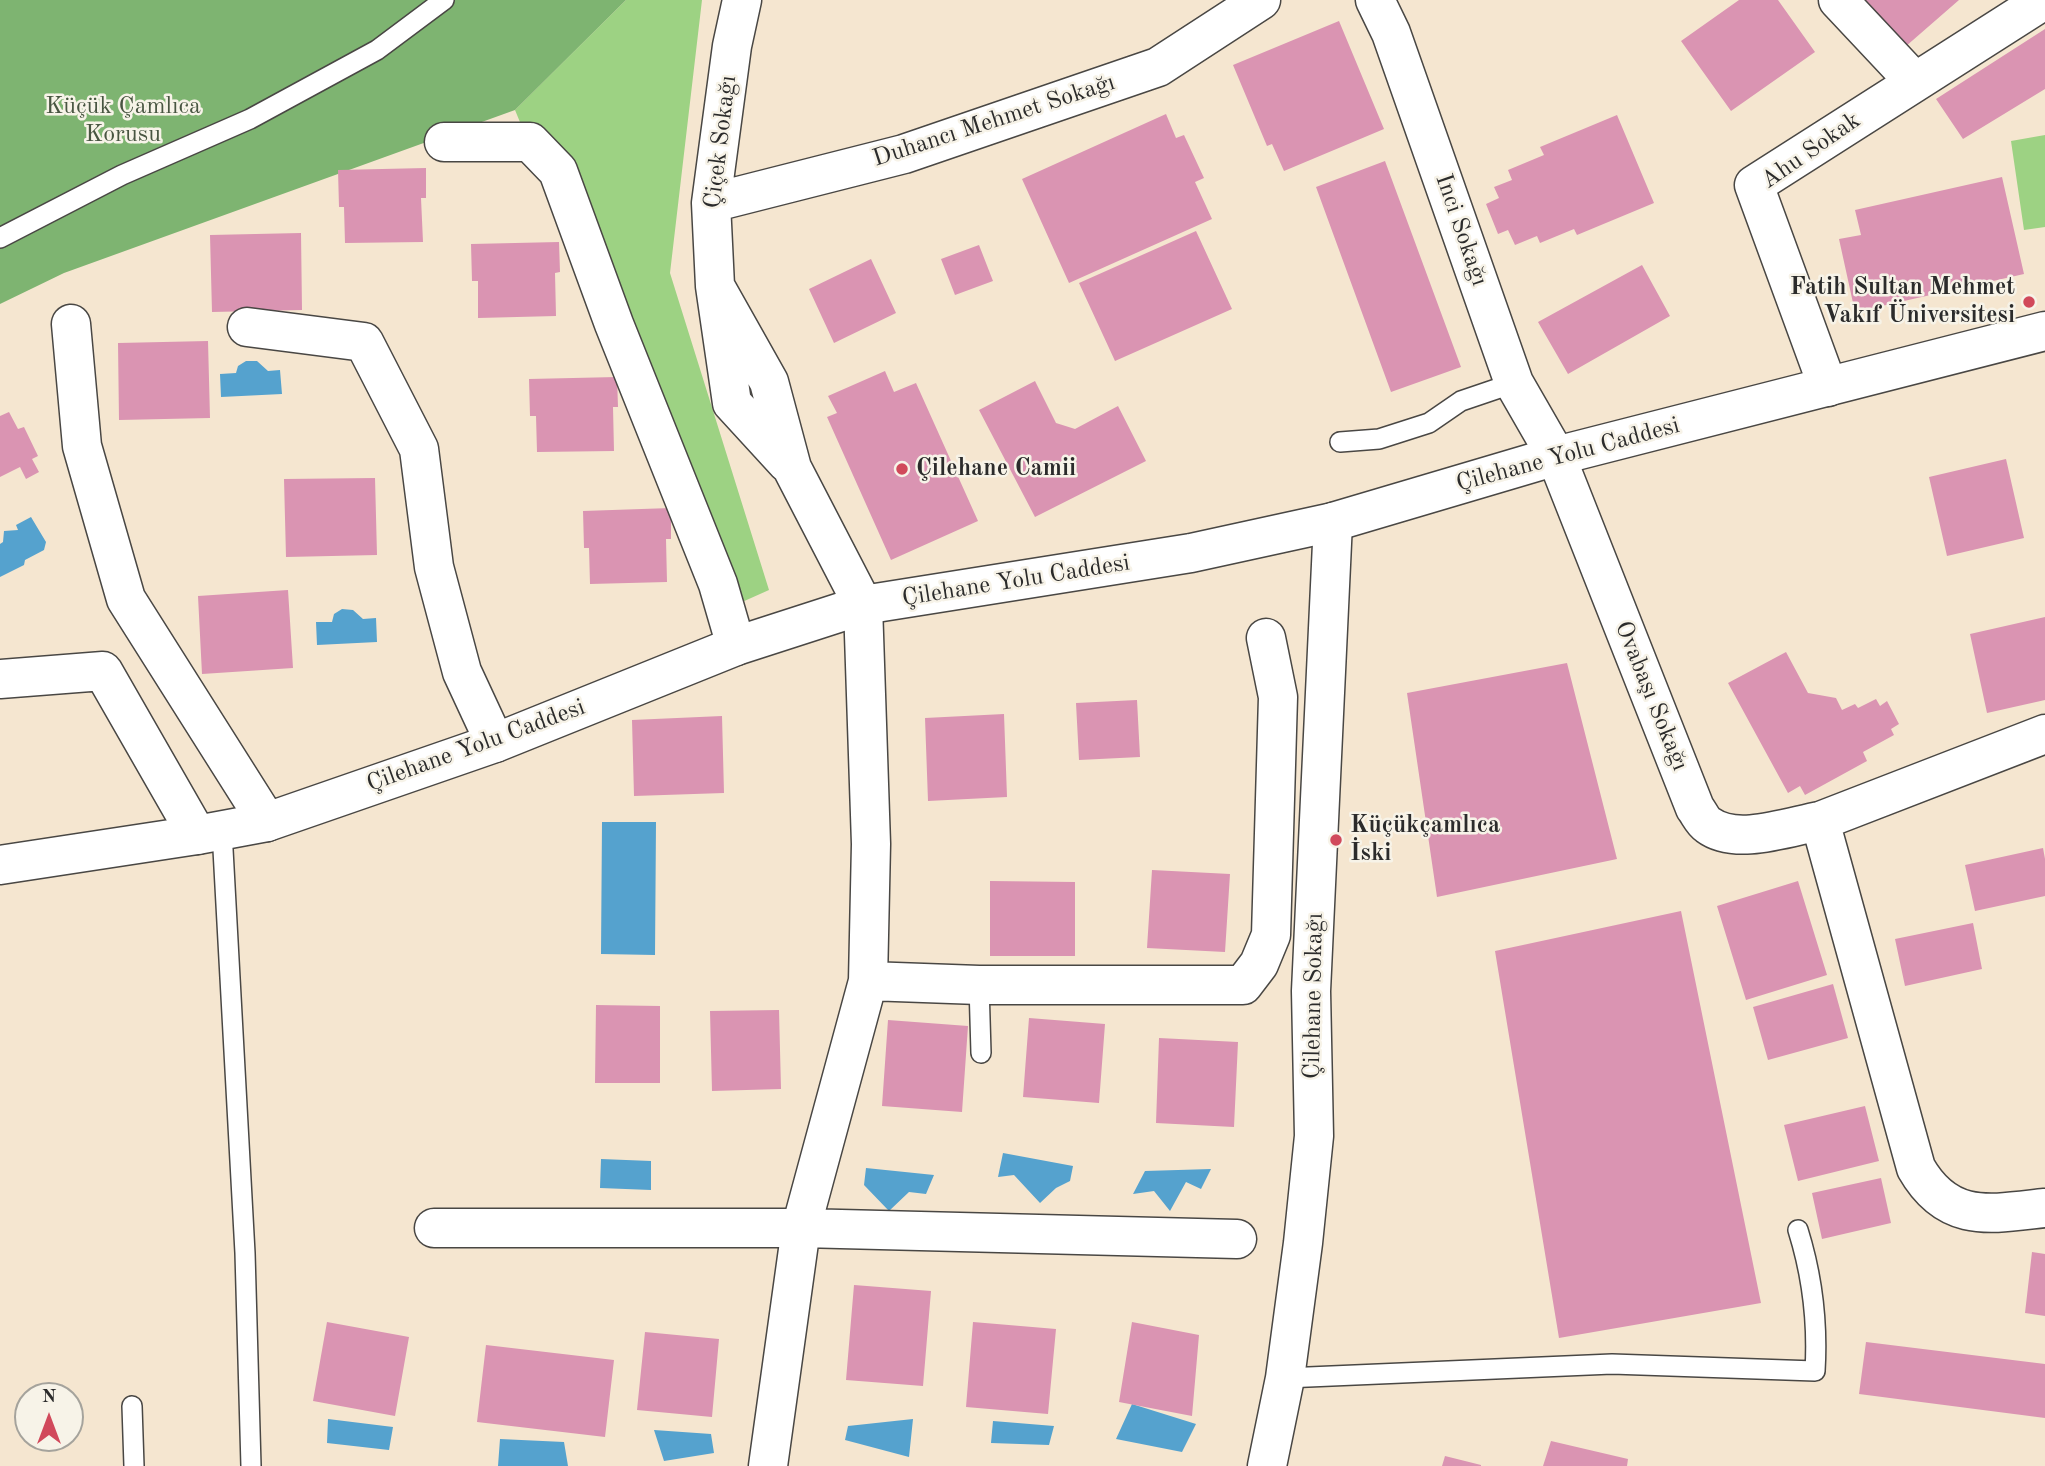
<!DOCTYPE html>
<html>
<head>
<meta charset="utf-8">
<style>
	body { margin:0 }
	#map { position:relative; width:2045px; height:1466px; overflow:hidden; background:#f5e6d0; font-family:"Old Standard TT",serif }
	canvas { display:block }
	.north { position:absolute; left:14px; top:1382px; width:70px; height:70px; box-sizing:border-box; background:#f7f3e8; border:2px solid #a5a39c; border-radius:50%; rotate:0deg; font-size:19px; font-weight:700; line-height:28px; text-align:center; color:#2b2b2b }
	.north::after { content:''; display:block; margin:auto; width:24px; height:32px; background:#d1495b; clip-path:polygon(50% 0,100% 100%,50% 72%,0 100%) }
</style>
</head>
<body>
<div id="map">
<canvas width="2045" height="1466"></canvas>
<div class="north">N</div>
</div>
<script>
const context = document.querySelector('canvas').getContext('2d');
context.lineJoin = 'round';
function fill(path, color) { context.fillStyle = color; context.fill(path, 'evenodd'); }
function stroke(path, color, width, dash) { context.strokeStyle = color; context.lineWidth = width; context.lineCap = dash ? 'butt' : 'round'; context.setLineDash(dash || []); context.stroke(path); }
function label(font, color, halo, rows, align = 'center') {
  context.font = font + ' "Old Standard TT",serif'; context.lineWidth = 5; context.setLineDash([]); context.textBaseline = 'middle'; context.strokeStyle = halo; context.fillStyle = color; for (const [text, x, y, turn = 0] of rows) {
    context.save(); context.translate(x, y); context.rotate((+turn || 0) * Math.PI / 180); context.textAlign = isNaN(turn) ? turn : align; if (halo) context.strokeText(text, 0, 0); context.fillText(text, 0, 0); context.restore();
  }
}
const green = new Path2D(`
	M626,0H702L670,273L769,590L713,615L561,222L515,110Z
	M2045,135V227L2024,230L2011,141Z`);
const forest = new Path2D(`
	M0,0H626L515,110L64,273L0,304Z`);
const water = new Path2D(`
	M246,361H257L268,371L280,370L282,394L221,397L220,374L236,373L238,366Z
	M31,517L46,542L44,550L25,560L24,565L0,577V544L3,542L4,531L18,530L16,525Z
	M342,609L353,610L363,619L376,618L377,642L317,645L316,622H332L334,614Z
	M602,822H656L655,955L601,954Z
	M1003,1153L1073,1166L1070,1181L1056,1188L1040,1203L1014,1175L998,1177Z
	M601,1159L651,1161V1190L600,1188Z
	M866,1168L934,1175L926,1194L909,1192L889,1211L864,1185Z
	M1211,1169L1201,1189L1186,1182L1170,1211L1154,1191L1133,1194L1145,1171Z
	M1132,1404L1196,1424L1182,1452L1116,1439Z
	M328,1419L393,1427L389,1450L327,1443Z
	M913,1419L909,1457L845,1440L848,1426Z
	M993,1421L1054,1426L1049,1445L991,1443Z
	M654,1430L711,1434L714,1453L664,1461Z
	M500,1439L564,1442L568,1466H498Z`);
const building = new Path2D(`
	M1739,0H1778L1815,52L1731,111L1681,41Z
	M1864,0H1959L1905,47Z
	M1339,21L1384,129L1284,171L1272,144L1267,146L1233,65Z
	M2045,29V89L1963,139L1936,99Z
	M1166,114L1176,138L1184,135L1204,178L1195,182L1212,219L1069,283L1022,179Z
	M1617,115L1654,203L1577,235L1574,229L1540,243L1537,236L1515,245L1508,230L1498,234L1486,204L1499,198L1494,187L1512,180L1508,170L1544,155L1540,147Z
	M1385,161L1461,367L1391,392L1316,187Z
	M426,168V198H421L423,242L345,243L344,207H339L338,170Z
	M2002,177L2024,274L1855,312L1839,239L1861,235L1855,210Z
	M1196,231L1232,309L1115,361L1079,283Z
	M301,233L302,310L212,312L210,235Z
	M559,242L560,272L555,273L556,316L478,318V281H472L471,244Z
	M979,245L993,281L955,295L941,259Z
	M871,259L896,313L834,343L809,289Z
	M1642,265L1670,316L1568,374L1538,322Z
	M208,341L210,418L119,420L118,343Z
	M885,371L894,392L916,383L978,521L891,560L827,417L837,413L828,396Z
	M617,377L618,407H613L614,451L537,452L536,416H530L529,379Z
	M1035,381L1056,423L1075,429L1118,406L1146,461L1035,517L979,410Z
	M9,412L18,429L24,427L38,456L32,459L39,472L26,479L20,467L0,477V416Z
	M2006,459L2024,538L1947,556L1929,477Z
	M375,478L377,555L286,557L284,479Z
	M671,508V539H666L667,582L590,584L589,548H584L583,511Z
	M288,590L293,668L202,674L198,596Z
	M2045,617V700L1987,713L1970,634Z
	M1786,652L1808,693L1836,698L1842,710L1855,704L1858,708L1876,699L1880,706L1887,701L1899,724L1891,729L1894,735L1863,752L1867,761L1805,795L1800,786L1788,793L1728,683Z
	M1567,663L1617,859L1437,897L1407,693Z
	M1137,700L1140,757L1079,760L1076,703Z
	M1004,714L1007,797L928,801L925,718Z
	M722,716L724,793L634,796L632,720Z
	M2043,848L2045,859V896L1975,911L1965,865Z
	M1152,870L1230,874L1225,952L1147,948Z
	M990,881L1075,882V956H990Z
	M1798,881L1827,975L1746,1000L1717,906Z
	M1681,911L1761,1303L1559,1338L1495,951Z
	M1973,923L1982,969L1905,986L1895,939Z
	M1833,984L1848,1038L1768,1060L1753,1007Z
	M596,1005L660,1006V1083H595Z
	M779,1010L781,1089L712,1091L710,1011Z
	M1029,1018L1105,1024L1099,1103L1023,1097Z
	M888,1020L968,1026L962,1112L882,1106Z
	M1159,1038L1238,1042L1234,1127L1156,1123Z
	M1865,1106L1879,1161L1798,1181L1784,1125Z
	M1881,1178L1891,1223L1822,1239L1812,1193Z
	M2032,1252L2045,1254V1316L2025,1313Z
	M854,1285L931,1291L923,1386L846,1380Z
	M327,1322L409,1337L395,1416L313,1401Z
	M973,1322L1056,1329L1048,1414L966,1407Z
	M1132,1322L1199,1335L1192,1416L1119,1402Z
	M645,1332L719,1339L712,1417L637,1410Z
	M1866,1342L2045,1364V1418L1859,1394Z
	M486,1345L614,1360L605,1437L477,1422Z
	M1551,1441L1628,1459L1627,1466H1543Z
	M1445,1456L1481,1465V1466H1442Z`);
const service = new Path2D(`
	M0,238L122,175L250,119L377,50L444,0
	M1340,442L1379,439L1429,423L1461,401L1514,383
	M222,831L245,1253L251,1466
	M979,985L981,1053
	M1285,1378L1612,1364L1815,1371C1818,1322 1813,1278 1798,1230
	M132,1406L134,1466`);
const minor = new Path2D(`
	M742,0L732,46L711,203L715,286L732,403L787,463
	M1375,0L1391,33L1514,383L1556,456L1695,808C1699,813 1702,821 1708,825C1736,846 1788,827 1820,821L1916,1168C1948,1224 1990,1214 2045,1208
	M1838,0L1915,82
	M444,142H530L558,171L614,324L718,584L736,646
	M711,203L904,154L1158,67L1261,0
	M715,286L769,382L792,468L863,605L871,844L868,981L801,1228L768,1466
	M71,324L82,446L126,599L267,822
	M247,327L364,342L419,449L434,567L462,672L495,743
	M1828,387L1754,185L2044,0
	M0,679L103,671L197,835
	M1820,821L2045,734
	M868,981L979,985H1243L1259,964L1271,935L1278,697L1266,638
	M434,1228H801L1237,1239
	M1267,1466L1285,1378L1303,1243L1314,1136L1311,991L1333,522`);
const tertiary = new Path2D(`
	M0,865L197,835L267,822L495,743L736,646L863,605L1191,553L1333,522L1556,456L2045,331`);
const markers = [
	[2029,302,7,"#d1495b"],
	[902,469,7,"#d1495b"],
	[1336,840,7,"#d1495b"]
];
const parkNames = [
	["Küçük Çamlıca",123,107],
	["Korusu",123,135]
];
const streetNames = [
	["Duhancı Mehmet Sokağı",994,121,-18],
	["Çiçek Sokağı",721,142,-83],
	["Ahu Sokak",1811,151,-35],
	["Inci Sokağı",1461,230,71],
	["Çilehane Yolu Caddesi",1568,455,-15],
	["Çilehane Yolu Caddesi",1016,581,-9],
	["Ovabaşı Sokağı",1651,696,68],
	["Çilehane Yolu Caddesi",476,746,-20],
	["Çilehane Sokağı",1314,996,-89]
];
const poiNames = [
	["Fatih Sultan Mehmet",2015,288,"right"],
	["Vakıf Üniversitesi",2015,316,"right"],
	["Çilehane Camii",916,469],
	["Küçükçamlıca",1350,826],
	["İski",1350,854]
];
fill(green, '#9dd283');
fill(forest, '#7eb471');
fill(water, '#55a2ce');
fill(building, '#da94b2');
stroke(service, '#494744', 22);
stroke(minor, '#494744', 41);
stroke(tertiary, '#494744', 41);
stroke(service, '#fff', 19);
stroke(minor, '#fff', 38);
stroke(tertiary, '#fff', 38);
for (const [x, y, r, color] of markers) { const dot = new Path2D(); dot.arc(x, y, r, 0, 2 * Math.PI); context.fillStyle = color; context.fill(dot); stroke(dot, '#f7f3e8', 2.5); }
label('24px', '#485541', '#f7f3e8', parkNames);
label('24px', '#2b2b2b', '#f7f3e8', streetNames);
label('bold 24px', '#2b2b2b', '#f7f3e8', poiNames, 'left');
</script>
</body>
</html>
